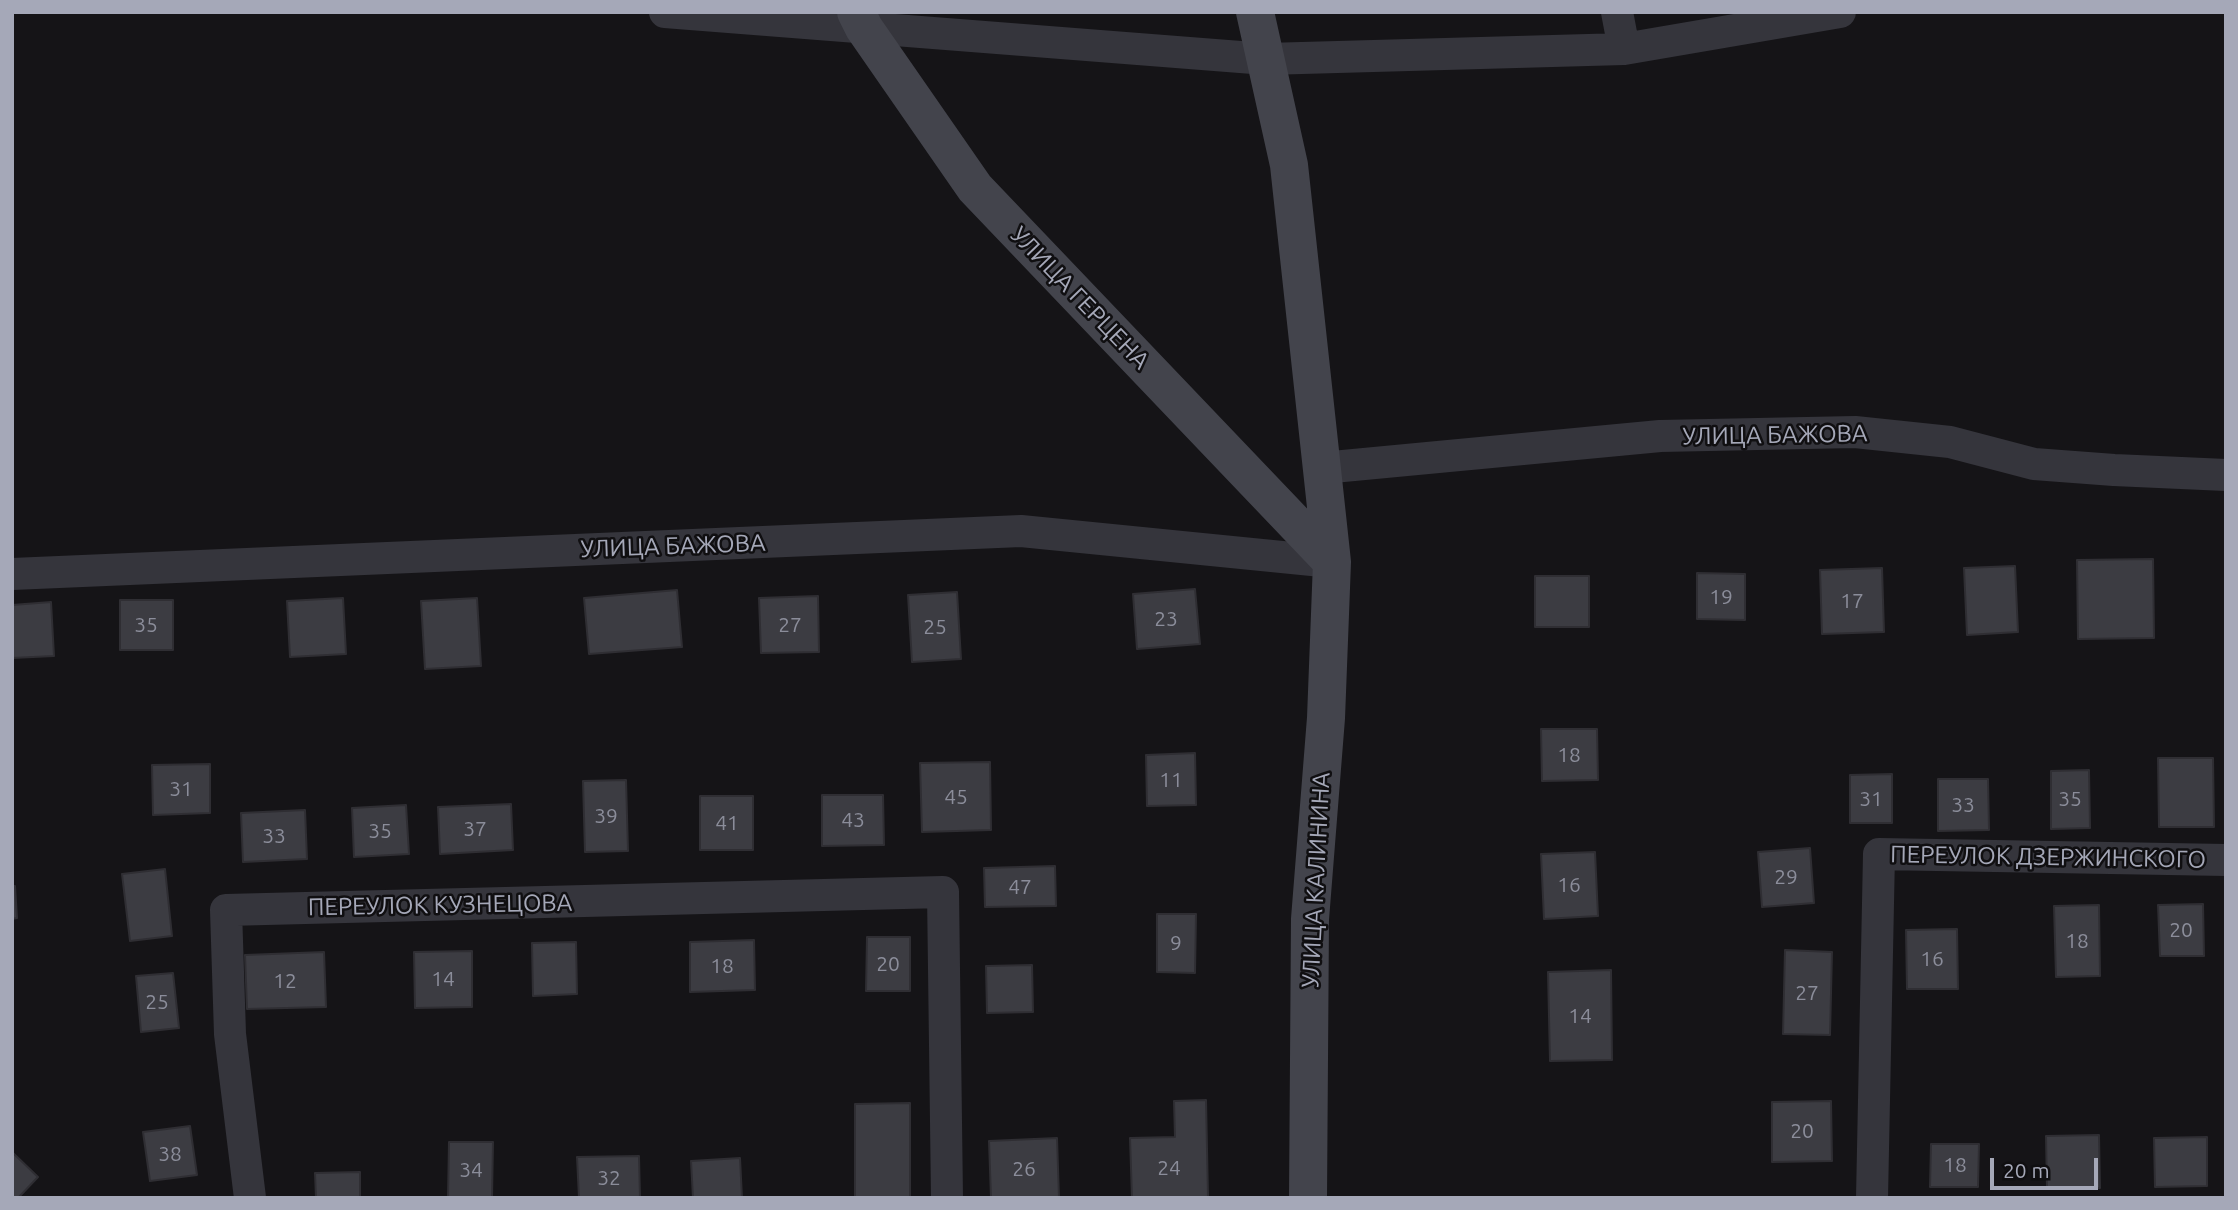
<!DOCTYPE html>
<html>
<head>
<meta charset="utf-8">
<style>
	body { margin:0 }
	#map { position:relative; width:2238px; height:1210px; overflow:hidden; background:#151417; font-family:Ubuntu,sans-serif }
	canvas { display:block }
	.frame { position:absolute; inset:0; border:14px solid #a5a8b8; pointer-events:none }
	.scale { position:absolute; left:1990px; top:1158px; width:108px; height:32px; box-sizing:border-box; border:4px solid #a5a8b8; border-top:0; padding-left:9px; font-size:21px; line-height:24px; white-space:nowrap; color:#a5a8b8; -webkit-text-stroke:5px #100f11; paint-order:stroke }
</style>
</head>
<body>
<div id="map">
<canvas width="2238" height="1210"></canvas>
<div class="frame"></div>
<div class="scale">20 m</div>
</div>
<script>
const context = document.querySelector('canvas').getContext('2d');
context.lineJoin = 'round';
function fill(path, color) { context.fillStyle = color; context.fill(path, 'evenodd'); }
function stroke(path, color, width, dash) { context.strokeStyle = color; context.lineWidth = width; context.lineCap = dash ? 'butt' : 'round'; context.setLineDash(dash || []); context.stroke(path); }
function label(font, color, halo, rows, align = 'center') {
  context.font = font + ' Ubuntu,sans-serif'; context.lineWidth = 5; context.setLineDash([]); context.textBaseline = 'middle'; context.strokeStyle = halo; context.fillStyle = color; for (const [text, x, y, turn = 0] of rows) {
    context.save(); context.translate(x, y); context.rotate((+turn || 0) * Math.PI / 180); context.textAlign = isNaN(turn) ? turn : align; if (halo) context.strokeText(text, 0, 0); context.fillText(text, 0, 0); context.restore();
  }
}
const building = new Path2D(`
	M2153,559L2154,638L2078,639L2077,560Z
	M2015,566L2018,632L1967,635L1964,568Z
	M1882,568L1884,632L1822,634L1820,570Z
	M1697,573L1745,574V620L1697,619Z
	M1535,576H1589V627H1535Z
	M1195,589L1200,644L1137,649L1133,594Z
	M677,590L682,647L589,654L584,598Z
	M957,592L961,659L912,662L908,595Z
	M818,596L819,652L761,653L759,598Z
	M343,598L346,654L290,657L287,601Z
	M477,598L481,666L425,669L421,601Z
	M120,600H173V650H120Z
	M51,602L54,656L12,658V605Z
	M1541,729H1597L1598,780L1542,781Z
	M1195,753L1196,805L1147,806L1146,755Z
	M2158,758H2213L2214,827H2159Z
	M990,762L991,830L922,832L920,763Z
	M210,764V813L153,815L152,765Z
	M2089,770L2090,828L2051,829V771Z
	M1892,774V823H1850V775Z
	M1938,779H1988L1989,830L1938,831Z
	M626,780L628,851L585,852L583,781Z
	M822,795H883L884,845L822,846Z
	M700,796H753V850H700Z
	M511,804L513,850L440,854L438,807Z
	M406,805L409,854L354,857L352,808Z
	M305,810L307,859L243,862L241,813Z
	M1810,848L1814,903L1762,907L1758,852Z
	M1595,852L1598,916L1544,919L1541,854Z
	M1055,866L1056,906L985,907L984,868Z
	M165,869L172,936L130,941L122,874Z
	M12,886H15L17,918L12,919Z
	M2203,904L2204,956H2160L2158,905Z
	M2099,905L2100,976L2056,977L2054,906Z
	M1157,914H1196L1195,973L1157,972Z
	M1957,929L1958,989H1907L1906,930Z
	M867,937H910V991H866Z
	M754,940L755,990L690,992V942Z
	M576,942L577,994L533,996L532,943Z
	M1785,950L1832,952L1830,1035L1783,1034Z
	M472,951V1007L415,1008L414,952Z
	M324,952L326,1007L247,1009L245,955Z
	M1032,965L1033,1012L987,1013L986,966Z
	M1611,970L1612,1060L1550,1061L1548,972Z
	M173,973L179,1028L141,1032L136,976Z
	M1206,1100L1208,1197L1132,1198L1130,1138L1175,1137L1174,1101Z
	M1831,1101L1832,1161L1772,1162V1102Z
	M910,1103V1198H855V1104Z
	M190,1126L197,1175L150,1181L143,1132Z
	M2099,1135L2100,1188L2047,1189L2046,1136Z
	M2207,1137V1186L2155,1187L2154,1138Z
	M1057,1138L1059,1198H991L989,1141Z
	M449,1142H493L492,1198H448Z
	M1931,1144H1979L1978,1187H1930Z
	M12,1152L38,1177L18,1198H12Z
	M639,1156L640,1198H579L577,1157Z
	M740,1158L742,1198H693L691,1161Z
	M360,1172V1198H316L315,1173Z`);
const street = new Path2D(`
	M665,12L1266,59L1624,49L1840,12
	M1617,12L1624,49
	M1322,468L1660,436L1855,432L1950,442L2034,464L2114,470L2226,475
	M12,574L1021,531L1332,562
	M250,1198L230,1034L226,910L943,892L947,1198
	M1872,1198L1879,854L2226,860`);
const secondary = new Path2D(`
	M856,12L864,28L975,188L1332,562
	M1255,12L1289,165L1332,562L1326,718L1310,919L1308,1198`);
const numberNames = [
	["19",1721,597],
	["17",1852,601],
	["23",1166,619],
	["35",146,625],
	["27",790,625],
	["25",935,627],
	["18",1569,755],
	["11",1171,780],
	["31",181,789],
	["45",956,797],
	["31",1871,799],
	["35",2070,799],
	["33",1963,805],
	["39",606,816],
	["43",853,820],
	["41",727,823],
	["37",475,829],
	["35",380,831],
	["33",274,836],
	["29",1786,877],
	["16",1569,885],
	["47",1020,887],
	["20",2181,930],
	["18",2077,941],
	["9",1176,943],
	["16",1932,959],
	["20",888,964],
	["18",722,966],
	["14",443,979],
	["12",285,981],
	["27",1807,993],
	["25",157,1002],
	["14",1580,1016],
	["20",1802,1131],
	["38",170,1154],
	["18",1955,1165],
	["24",1169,1168],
	["26",1024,1169],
	["34",471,1170],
	["32",609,1178]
];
const streetNames = [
	["УЛИЦА ГЕРЦЕНА",1080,298,46],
	["УЛИЦА БАЖОВА",1775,435,-1],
	["УЛИЦА БАЖОВА",673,546,-2],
	["ПЕРЕУЛОК ДЗЕРЖИНСКОГО",2048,857,1],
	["УЛИЦА КАЛИНИНА",1316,880,-87],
	["ПЕРЕУЛОК КУЗНЕЦОВА",440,905,-1]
];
fill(building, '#3c3c42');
stroke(building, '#2f2e33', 2);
stroke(street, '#35353c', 32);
stroke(secondary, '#43444c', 38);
label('21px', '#8b8d9a', null, numberNames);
label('24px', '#a5a8b8', '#100f11', streetNames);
</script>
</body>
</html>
